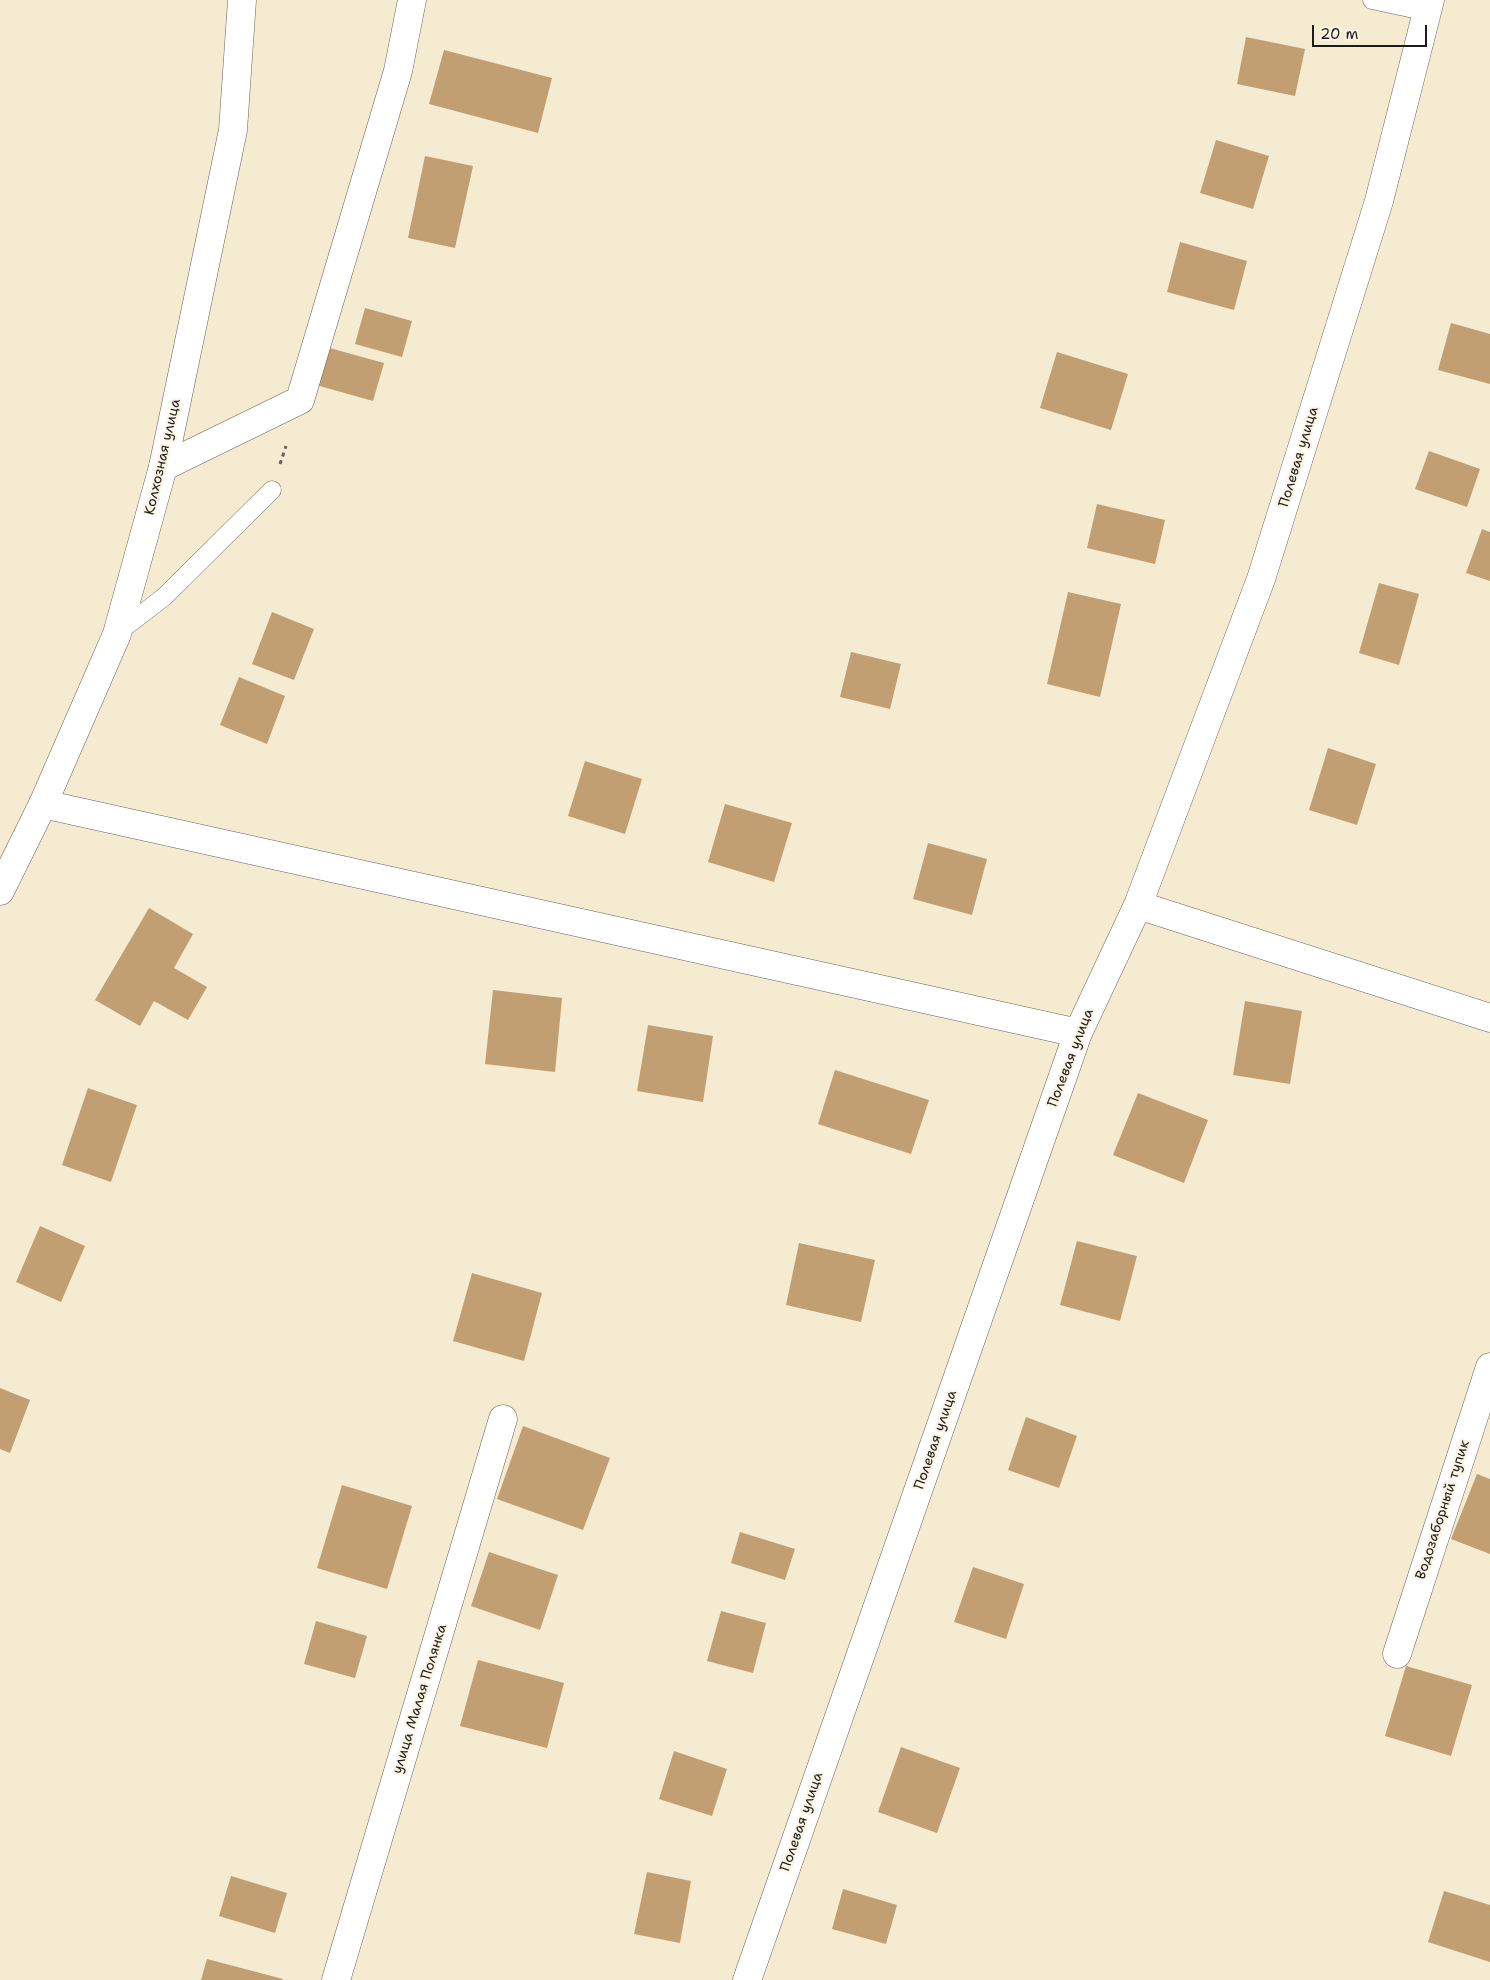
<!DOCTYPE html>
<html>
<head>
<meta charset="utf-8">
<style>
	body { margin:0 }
	#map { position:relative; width:1490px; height:1980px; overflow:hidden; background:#f4ebd1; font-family:"Shantell Sans",sans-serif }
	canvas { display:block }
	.scale { position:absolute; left:1312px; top:25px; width:115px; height:22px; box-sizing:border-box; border:2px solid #1c1c1c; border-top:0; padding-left:6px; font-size:15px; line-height:18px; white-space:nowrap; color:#1c1c1c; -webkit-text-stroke:4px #fcf5e5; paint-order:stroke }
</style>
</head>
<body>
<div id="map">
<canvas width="1490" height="1980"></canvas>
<div class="scale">20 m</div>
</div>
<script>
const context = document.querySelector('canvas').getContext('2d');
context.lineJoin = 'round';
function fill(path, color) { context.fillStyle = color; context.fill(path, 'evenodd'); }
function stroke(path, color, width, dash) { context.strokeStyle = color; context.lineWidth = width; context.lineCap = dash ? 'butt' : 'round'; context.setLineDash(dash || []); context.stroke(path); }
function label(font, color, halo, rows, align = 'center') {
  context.font = font + ' "Shantell Sans",sans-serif'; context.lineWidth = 4.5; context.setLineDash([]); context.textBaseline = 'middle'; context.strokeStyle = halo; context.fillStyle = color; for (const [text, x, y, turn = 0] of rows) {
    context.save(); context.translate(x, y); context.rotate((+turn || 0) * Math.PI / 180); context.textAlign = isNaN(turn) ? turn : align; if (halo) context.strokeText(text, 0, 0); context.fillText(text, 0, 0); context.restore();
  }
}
const building = new Path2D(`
	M1246,37L1305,49L1295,96L1237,84Z
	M444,50L552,78L538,133L429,104Z
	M1216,140L1269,156L1253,209L1200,193Z
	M425,156L473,166L455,248L408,238Z
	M1180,242L1247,261L1234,310L1167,292Z
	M365,308L412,321L402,357L355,344Z
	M1451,323L1490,334V384L1438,370Z
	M326,347L384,363L373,401L316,385Z
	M1057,352L1128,374L1111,430L1040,408Z
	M1429,451L1480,469L1467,507L1415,489Z
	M1097,504L1165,520L1155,564L1087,548Z
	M1482,529L1490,532V581L1466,573Z
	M1379,583L1419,594L1399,665L1359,653Z
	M1068,592L1121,604L1100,697L1047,684Z
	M272,612L314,629L294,680L252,664Z
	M851,652L901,664L890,709L840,697Z
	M239,677L285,696L267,744L220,725Z
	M1328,748L1376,764L1357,825L1309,810Z
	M585,761L642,779L625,834L568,816Z
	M725,804L792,823L774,882L708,862Z
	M928,843L987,859L972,915L913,899Z
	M149,908L193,934L174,968L207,987L188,1020L154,1001L140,1026L95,1000Z
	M493,990L562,998L555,1072L485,1064Z
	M1245,1001L1302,1011L1290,1084L1233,1075Z
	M648,1025L713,1036L703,1102L637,1091Z
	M835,1070L929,1100L911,1154L818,1124Z
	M88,1088L137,1105L111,1182L62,1165Z
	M1138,1093L1208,1120L1184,1183L1113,1155Z
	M40,1226L85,1246L61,1302L16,1282Z
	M1077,1241L1137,1256L1120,1321L1060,1305Z
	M799,1243L875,1260L861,1322L786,1305Z
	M472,1273L542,1293L524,1361L453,1341Z
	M0,1388L30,1400L10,1453L0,1449Z
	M1026,1417L1077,1436L1059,1488L1008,1470Z
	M523,1426L610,1458L583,1530L497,1499Z
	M1477,1474L1490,1479V1554L1451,1539Z
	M342,1485L412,1506L387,1589L317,1568Z
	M740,1532L795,1549L785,1580L731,1563Z
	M489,1552L558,1575L540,1630L471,1606Z
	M973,1567L1024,1584L1006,1639L954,1622Z
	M721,1611L766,1623L753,1673L707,1661Z
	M316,1621L367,1636L355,1678L304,1664Z
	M478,1660L564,1683L547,1748L460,1726Z
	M1406,1666L1472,1685L1451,1756L1385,1736Z
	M901,1747L960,1768L937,1833L878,1812Z
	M674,1751L727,1769L712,1816L659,1799Z
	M647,1872L691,1881L680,1943L634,1934Z
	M231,1876L287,1893L275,1933L219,1916Z
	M843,1889L897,1905L886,1944L832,1929Z
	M1444,1891L1490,1905V1962L1428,1942Z
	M207,1959L283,1979L282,1980H201Z`);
const path = new Path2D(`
	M280,464L286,446`);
const service = new Path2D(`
	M1372,0L1428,12
	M117,633L164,597L272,490`);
const minor = new Path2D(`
	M163,467L300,400L398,71L412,0
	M43,804L1078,1033
	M1138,905L1490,1018
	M1397,1654L1490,1367
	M336,1980L503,1419
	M747,1980L1078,1033L1138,905L1261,579L1379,201L1430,0`);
const secondary = new Path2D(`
	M0,891L43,804L117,634L163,467L233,130L242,0`);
const streetNames = [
	["Колхозная улица",163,457,-77],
	["Полевая улица",1299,457,-73],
	["Полевая улица",1071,1058,-69],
	["Полевая улица",936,1440,-71],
	["Водозаборный тупик",1443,1510,-72],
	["улица Малая Полянка",420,1699,-73],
	["Полевая улица",802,1822,-71]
];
fill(building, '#c29f72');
stroke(service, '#68645b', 19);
stroke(minor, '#68645b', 29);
stroke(secondary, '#68645b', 29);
stroke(path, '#68645b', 3, [4, 4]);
stroke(service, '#fff', 18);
stroke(minor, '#fff', 28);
stroke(secondary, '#fff', 28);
label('14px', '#1c1c1c', '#fcf5e5', streetNames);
</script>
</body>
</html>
